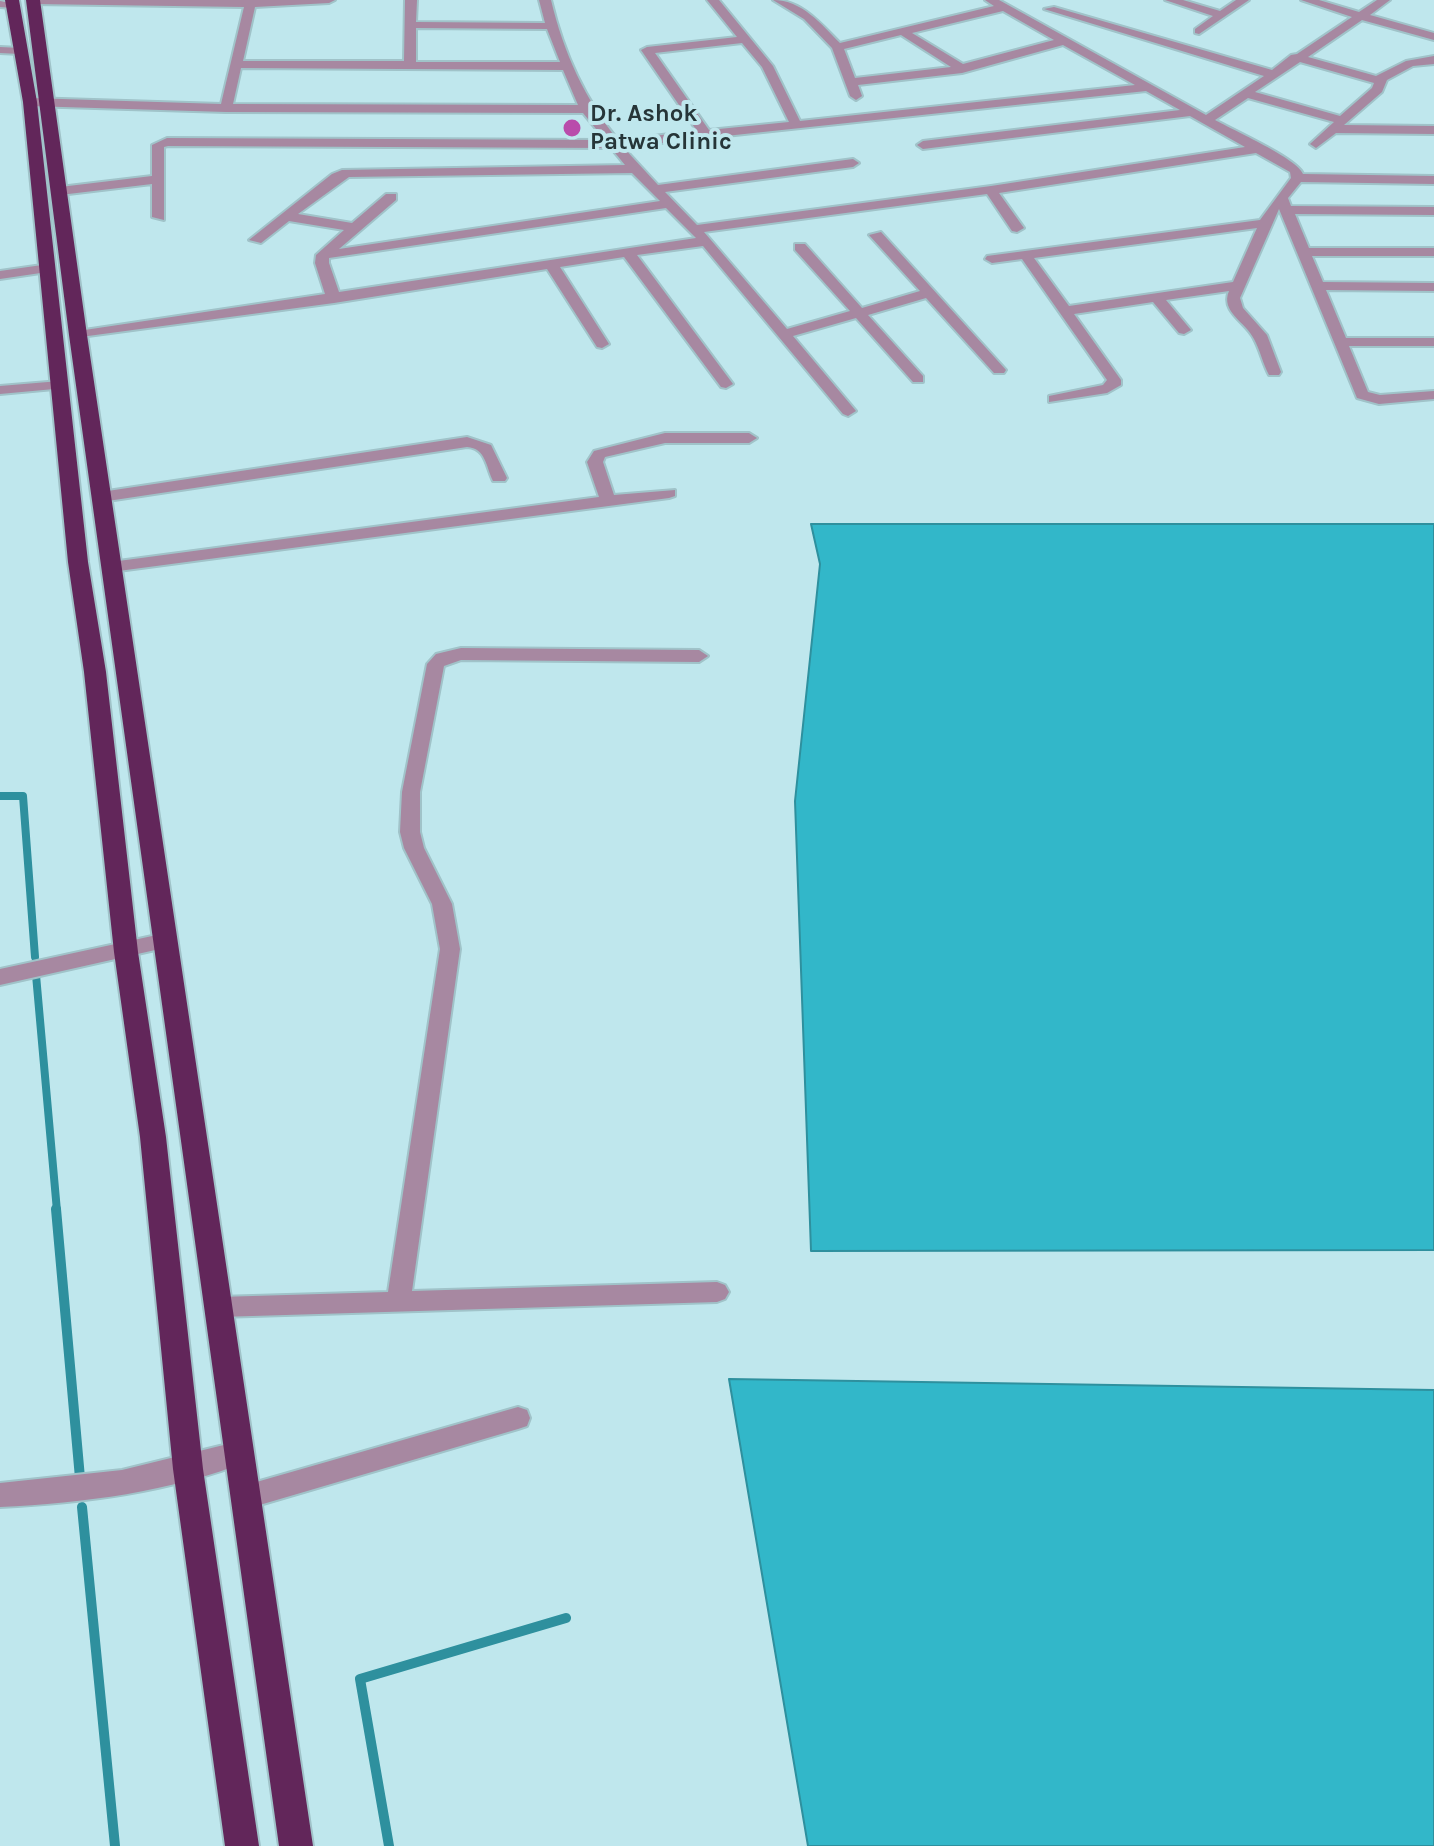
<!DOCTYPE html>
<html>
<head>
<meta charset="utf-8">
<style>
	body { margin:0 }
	canvas { display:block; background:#bfe7ed }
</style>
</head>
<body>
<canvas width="1434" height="1846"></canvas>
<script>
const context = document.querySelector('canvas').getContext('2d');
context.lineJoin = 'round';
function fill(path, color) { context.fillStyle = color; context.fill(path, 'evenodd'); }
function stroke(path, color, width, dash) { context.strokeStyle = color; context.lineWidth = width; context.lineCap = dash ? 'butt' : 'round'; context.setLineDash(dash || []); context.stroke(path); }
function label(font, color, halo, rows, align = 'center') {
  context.font = font + ' Karla,sans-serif'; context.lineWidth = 8; context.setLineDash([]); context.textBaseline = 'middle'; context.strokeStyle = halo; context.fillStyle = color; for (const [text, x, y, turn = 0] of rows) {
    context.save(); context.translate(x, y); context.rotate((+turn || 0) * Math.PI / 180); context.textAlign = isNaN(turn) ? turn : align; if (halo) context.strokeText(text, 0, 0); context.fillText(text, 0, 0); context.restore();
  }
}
const water = new Path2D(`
	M811,524H1434V1250L811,1251L795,801L820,564Z
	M729,1379L1434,1390V1846H808Z`);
const streamFar1 = new Path2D(`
	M0,796H23L35,957
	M36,975L57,1211`);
const stream = new Path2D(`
	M56,1209L80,1478
	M82,1507L115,1846
	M389,1846L360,1679L566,1618`);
const minor = new Path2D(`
	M335,0L329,3L255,7L243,61H404L405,0H417L416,22L545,23L539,0H551C563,51 585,100 618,140L697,131L641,50L647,47L737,37L707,0H719L773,66L800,121L1135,85L1063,45L962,73L858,85L862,96L856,100L850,96L832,48L804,19L773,0C802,0 821,24 840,43L994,6L985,0H999L1206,115L1264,76L1044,9L1054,7L1272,70L1291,55L1297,54L1352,17L1301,0H1319L1359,12L1377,0H1390L1370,15L1434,33V40L1362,20L1308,57L1376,76L1406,61L1434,56V64L1413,66L1387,80L1382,92L1344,125L1434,126V134L1336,133L1316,148L1310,144L1334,122L1248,98L1215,120C1233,130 1298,159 1303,174L1434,176V184L1301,182L1288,198L1291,206L1434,207V215L1295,214L1309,248H1434V256H1312L1323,282L1434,283V291L1326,290L1346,338H1434V346H1349L1368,392L1380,395L1434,391V399L1379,404L1357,398L1279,209L1240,298L1243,308L1267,335L1281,372L1279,375H1269C1263,364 1260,350 1254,339C1246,322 1220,312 1229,291L1166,300L1191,330L1184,334L1179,333L1153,302L1074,314L1121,380V385L1107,393L1049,402V396L1103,385L1107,380L1022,259L992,263L985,259L987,256L1260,220L1291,178L1290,172L1256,153L999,193L1024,228L1017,232L1012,231L987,194L704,232L787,329L850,311L795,250V244H805L862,308L920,291L869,235L881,232L1006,370L1004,373H994L926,298L868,315L923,376V382H913L856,318L793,336L856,411L848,416L843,414L703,246L637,255L733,384L726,388L721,387L624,257L560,267L609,344L602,348L597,347L547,269L334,303L73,338L71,335L78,331L325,294L315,263L316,255L344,230L289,221L261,243L249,240L332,174L342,170L625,165L611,148L168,146L164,147V220L152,217V184L60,195L54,191L60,187L152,176V145L167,138L605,140L583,113L226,112L30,106L24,102L30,98L221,104L244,7L33,4L28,0ZM1003,11L1054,40L963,64L912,33ZM416,28L547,29L560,62H416ZM901,35L951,67L855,78L844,49ZM742,43L762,67L789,122L709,130L655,53ZM1300,62L1374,83L1372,88L1340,116L1255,92ZM241,68L563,70L578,105L233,104ZM1146,91L1180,110L923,141L917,145L923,149L1190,116L1245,147L991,186L697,225L665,192L853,167L859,163L853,159L658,185L623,147ZM632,173L660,201L339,249L396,200V194H386L352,223L298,214L349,177ZM666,208L696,238L339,292L329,263V258ZM1257,228L1233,282L1069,306L1034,258Z
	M1165,0H1183L1220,11L1236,0H1249L1199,34L1195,33V29L1213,16Z
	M0,1L19,5L13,8L0,7Z
	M0,47L20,48L26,51L20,54L0,53Z
	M49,264L54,265V271L0,279V271Z
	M60,381L65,382V388L0,394V386Z
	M665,433H749L757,438L749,443H665L605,457L603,462L614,495L675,490V496L669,498L111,572L103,567L111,562L599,497L587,462L594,451Z
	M467,437L491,445L507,478L505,481H493C486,467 486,448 467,447L101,502L93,497L101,492Z
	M461,648L699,650L708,656L699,662L461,660L444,666L420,792V832L424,848L452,904L460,949L412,1291L717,1282L725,1285L729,1292L725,1299L717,1302L219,1317L211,1314L207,1307L211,1300L219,1297L388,1292L440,949L432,904L404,848L400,832L402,792L427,664L436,654Z
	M166,933L173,936L176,941L173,946L0,985V969Z
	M518,1407L527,1410L530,1418L527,1426L518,1429L246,1509L237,1506L233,1497L237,1488L246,1485Z
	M240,1441L249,1445L253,1453L249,1461C170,1492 84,1503 0,1507V1483L122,1470Z`);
const highway = new Path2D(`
	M5,0H19L37,102L88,562L106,672L138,952L166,1137L203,1469L259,1846H225L173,1469L140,1137L114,952L84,672L68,562L23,102Z
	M26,0H40L87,335L313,1846H279L69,335Z`);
const markers = [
	[572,128,10,"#b94cab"]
];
const farPoinames = [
	["Dr. Ashok",590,114],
	["Patwa Clinic",590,142]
];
fill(water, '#32b7c9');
stroke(water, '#2e909e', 2);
stroke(streamFar1, '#2e909e', 8);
stroke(stream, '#2e909e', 10);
stroke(minor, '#a0c3c9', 4);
stroke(highway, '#a0c3c9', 4);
fill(minor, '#a788a1');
fill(highway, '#62265a');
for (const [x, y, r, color] of markers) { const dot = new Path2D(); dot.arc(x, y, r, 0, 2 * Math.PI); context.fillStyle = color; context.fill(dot); stroke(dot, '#bfe7ed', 3); }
label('bold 24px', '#263538', '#bfe7ed', farPoinames, 'left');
</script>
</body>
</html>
